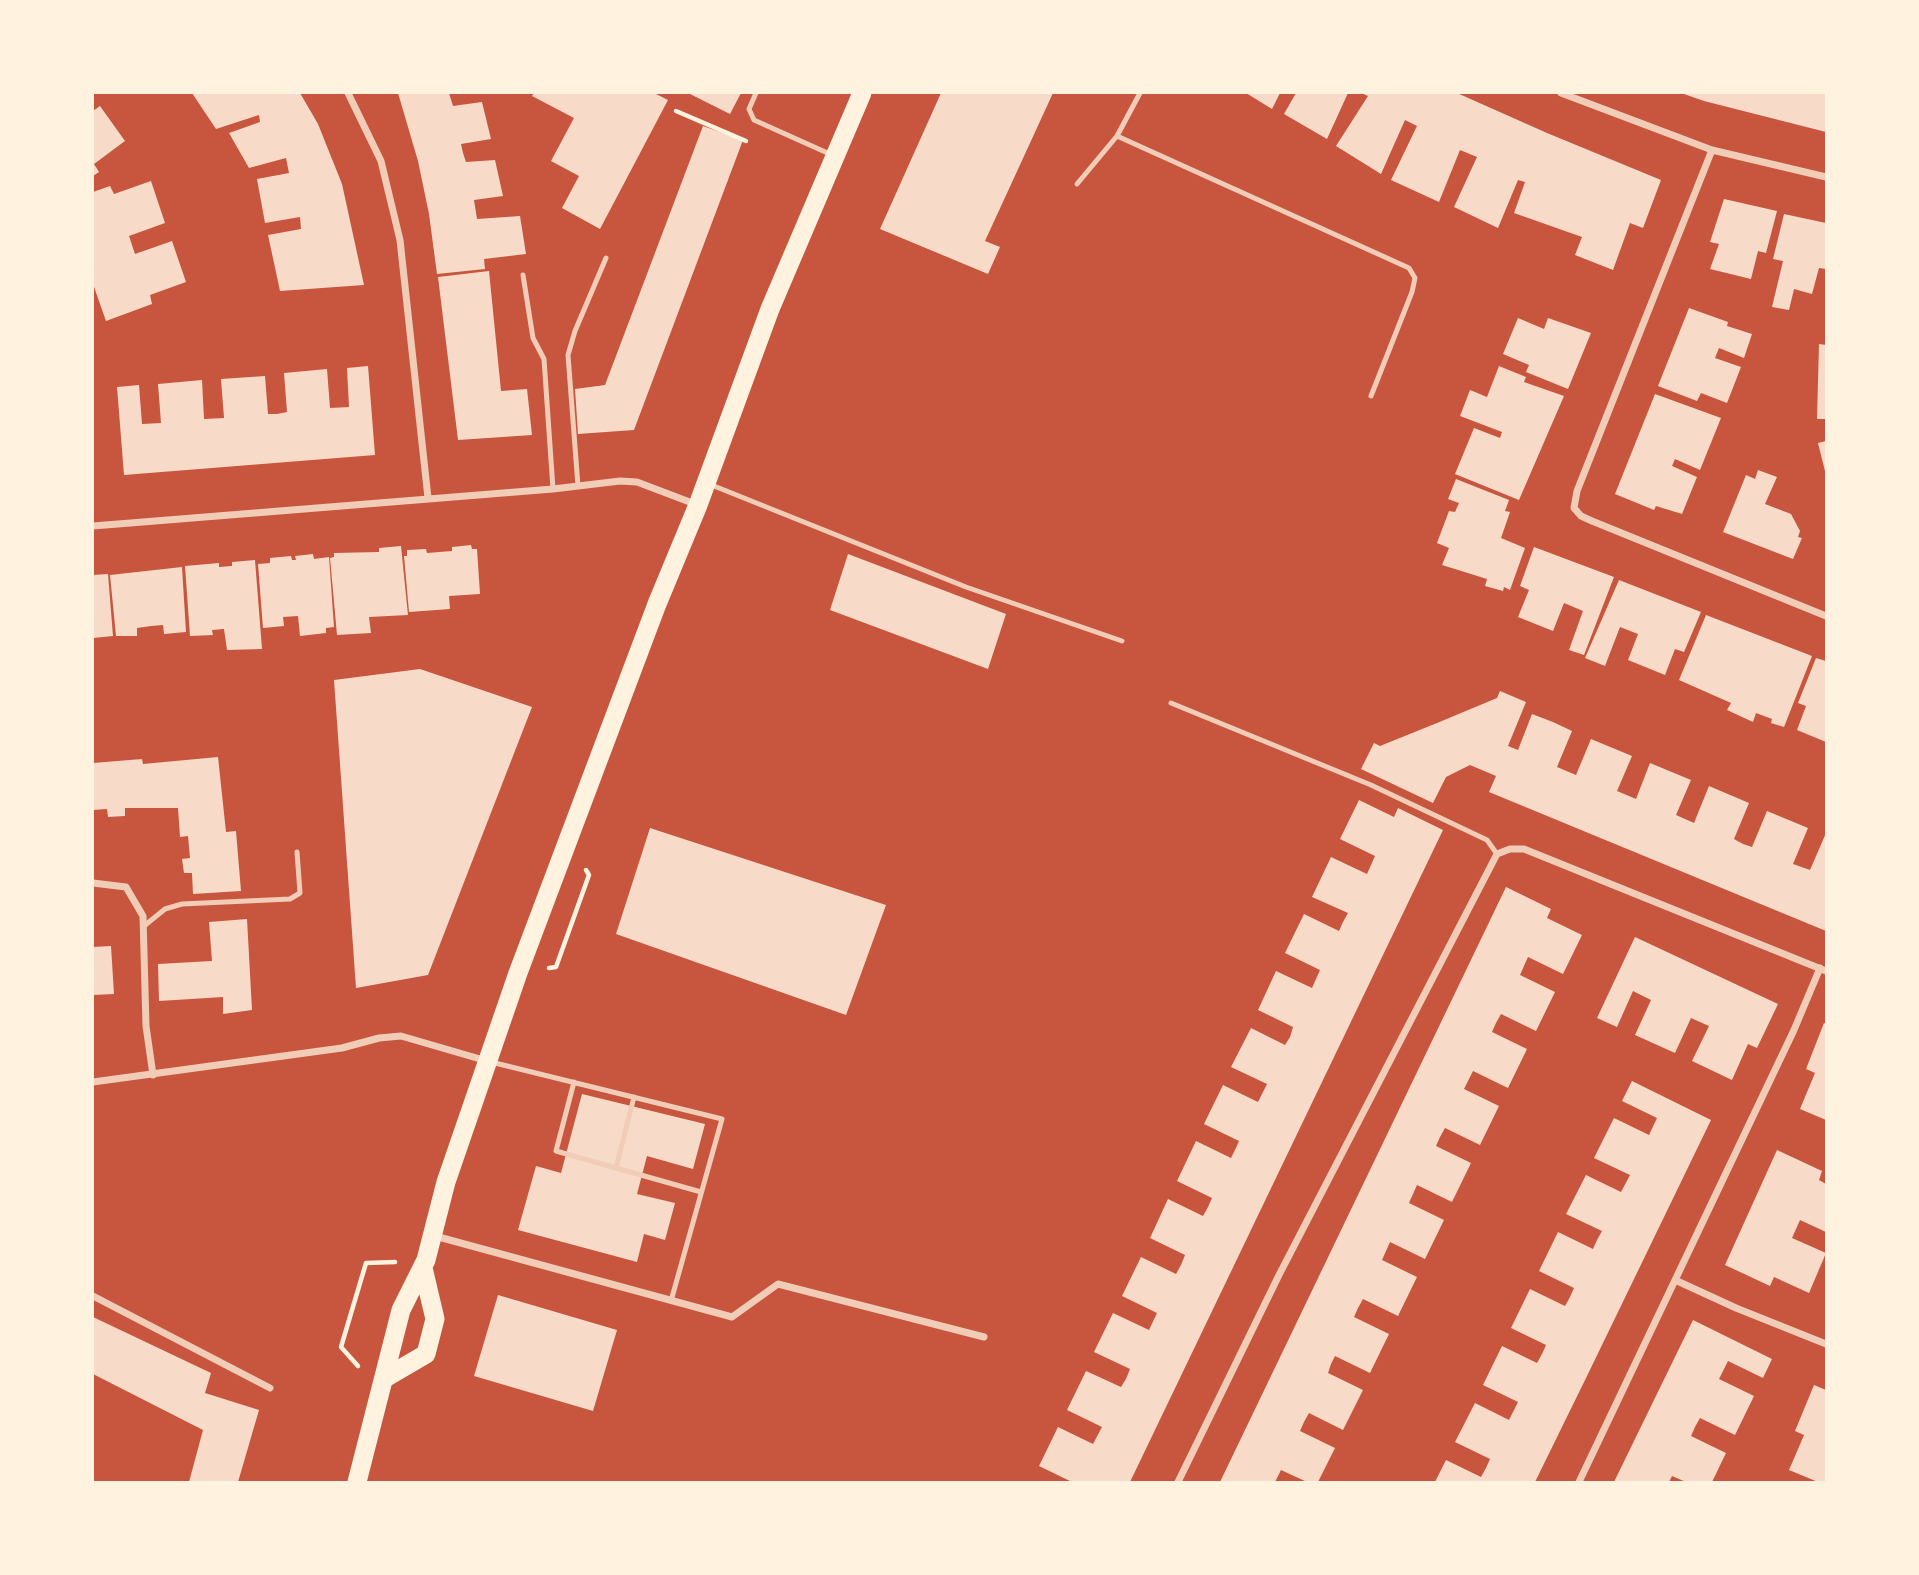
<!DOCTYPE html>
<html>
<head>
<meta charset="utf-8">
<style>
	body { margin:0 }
	#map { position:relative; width:1919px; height:1575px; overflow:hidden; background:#c8553d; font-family:"Fira Sans Condensed",sans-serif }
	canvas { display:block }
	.frame { position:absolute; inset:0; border:94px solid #fff3e0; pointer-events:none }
</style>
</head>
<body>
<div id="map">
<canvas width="1919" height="1575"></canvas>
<div class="frame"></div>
</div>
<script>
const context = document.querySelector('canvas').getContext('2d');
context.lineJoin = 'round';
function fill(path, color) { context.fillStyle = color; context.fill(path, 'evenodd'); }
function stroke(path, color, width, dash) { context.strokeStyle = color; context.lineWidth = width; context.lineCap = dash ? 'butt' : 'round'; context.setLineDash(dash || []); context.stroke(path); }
const building = new Path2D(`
	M192,93H300L318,124L342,184L364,285L280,291L268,235L301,229L300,217L265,223L257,179L289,173L286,158L249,168L229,133L260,122L259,115L216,129Z
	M398,93H449L453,106L482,102L491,139L461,144L463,153L466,162L495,160L503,196L474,200L477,219L520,216L526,254L484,259L485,269L437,274L429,214L418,161Z
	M534,93H654L668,100L600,229L562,208L579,176L551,161L574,118L532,96Z
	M688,93H741L730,114Z
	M941,93H1053L985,241L1000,247L988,274L880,229Z
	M1246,93H1280L1272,109Z
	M1296,93H1348L1327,139L1284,114Z
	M1361,93H1457L1547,133L1661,180L1643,228L1630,223L1613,270L1575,255L1582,237L1514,213L1525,182L1518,180L1498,228L1454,207L1477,157L1460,150L1439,202L1391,180L1417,126L1405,120L1381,174L1336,146L1368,96Z
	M1681,93H1826V132L1704,101Z
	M100,106L125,141L94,164L99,172L93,176V111Z
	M703,126L743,140L634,430L578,434L575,389L605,385Z
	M151,181L165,223L129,236L135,254L172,241L186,282L150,295L152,304L106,321L93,284V192L110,186L114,194Z
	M1724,199L1777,211L1766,253L1758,251L1751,279L1710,269L1719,244L1710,242Z
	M1784,214L1826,223V269L1819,268L1812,294L1794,289L1789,310L1772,307L1783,261L1773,259Z
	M489,271L501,391L527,389L532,435L458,440L438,277Z
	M1689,308L1728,322L1727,326L1752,334L1744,358L1719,348L1715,358L1741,367L1727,403L1701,393L1697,401L1658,386Z
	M1518,318L1544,329L1548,318L1591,333L1568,389L1526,372L1529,365L1503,354Z
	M1819,344L1826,345V419H1817Z
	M368,366L375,455L124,475L117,387L139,385L142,424L161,423L158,384L202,380L204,419L224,418L221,379L265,376L268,414H277L287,412L284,373L327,369L330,408L349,407L347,368Z
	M1499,366L1526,377L1524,382L1564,396L1519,500L1455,474L1474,428L1500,438L1502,432L1460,416L1470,390L1487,397Z
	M1655,394L1721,418L1700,470L1675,459L1672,466L1697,477L1682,514L1656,506L1654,510L1615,494Z
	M1826,441V471H1825L1818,443Z
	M1758,470L1777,477L1765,504L1791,514L1800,531L1798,537L1802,538L1793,559L1723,532L1746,475L1755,479Z
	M1456,479L1509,500L1505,511L1510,512L1501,538L1525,548L1510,590L1504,587L1503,591L1485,586L1487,579L1442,565L1449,548L1437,543L1449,511L1455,512L1459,503L1448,499Z
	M471,545L472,549H477L480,594L449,596L450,609L409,612L404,556H407V550L426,549L427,553L452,551V547Z
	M401,546L408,615L369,617L371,633L337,635L330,558L334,557V553L379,552V548Z
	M1534,547L1614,577L1584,655L1569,650L1583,611L1564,603L1553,631L1518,617L1529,590L1520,586Z
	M313,554L314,559L329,557L334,627L326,628V633L300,636L298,616L283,617L284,626L263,628L258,564L270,563V558L291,556L292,560H296L295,556Z
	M848,554L1006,614L988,669L830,610Z
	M255,560L262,649L227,650L224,629L212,630L213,635L190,636L185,566L219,563V567L232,566V562Z
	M182,567L186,632L164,634L163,625L151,626L137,628V636H116L110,575Z
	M108,574L113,636L93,638V575Z
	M1619,580L1701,612L1684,652L1675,649L1665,675L1628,660L1638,634L1620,627L1605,666L1585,658Z
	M1706,615L1812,656L1784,727L1771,723L1772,719L1756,713L1753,722L1727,710L1731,703L1679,680Z
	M1816,658L1826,661V742L1797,730L1806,706L1798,703Z
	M420,669L532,707L428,975L356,988L334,680Z
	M1500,691L1526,702L1508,746L1518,750L1532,714L1553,722L1572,731L1557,767L1576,775L1591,739L1632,756L1617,791L1636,799L1650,763L1691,780L1676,815L1694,823L1709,786L1749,803L1734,839L1743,844L1752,847L1767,811L1808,828L1793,864L1810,870L1826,833V931L1489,792L1496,776L1470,765L1446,777L1433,803L1361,769L1374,743L1380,746L1437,723L1497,698Z
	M218,757L226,832L236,831L241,891L193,894L192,873H184L182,859L190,858L188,836L180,837L178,808H125V816L108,817L107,809L93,810V763L142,759L143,764Z
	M1359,800L1394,817L1398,808L1443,830L1130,1482H1072L1039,1466L1058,1427L1093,1444L1102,1427L1067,1410L1086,1371L1121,1387L1126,1379L1130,1369L1094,1352L1113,1313L1149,1330L1157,1313L1122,1296L1141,1257L1176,1274L1181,1265L1185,1255L1150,1238L1168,1199L1203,1216L1208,1207L1212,1198L1177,1181L1196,1141L1231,1158L1235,1150L1239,1141L1204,1124L1223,1085L1258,1102L1267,1084L1231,1067L1251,1028L1285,1045L1290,1037L1293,1027L1258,1010L1276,971L1312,988L1320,970L1285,953L1304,914L1339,931L1343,922L1348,913L1312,897L1331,857L1367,874L1375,856L1340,839Z
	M650,828L886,905L846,1015L616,934Z
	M1506,887L1551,909L1547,918L1582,935L1563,974L1528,957L1520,975L1555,992L1536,1031L1501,1014L1496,1023L1492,1032L1527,1049L1508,1088L1473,1071L1464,1089L1499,1106L1480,1145L1445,1128L1440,1137L1436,1146L1471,1163L1452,1202L1417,1185L1409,1203L1444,1220L1425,1259L1390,1242L1382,1260L1417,1277L1398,1316L1363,1299L1358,1308L1354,1317L1389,1334L1370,1373L1335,1356L1331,1364L1328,1373L1363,1390L1343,1430L1309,1413L1304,1422L1300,1431L1335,1448L1318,1482H1307L1281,1470L1275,1482H1220Z
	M247,919L252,1010L223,1014V997L159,1001L158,964L212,961L209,922Z
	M1635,937L1778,1004L1757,1048L1748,1044L1732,1080L1692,1061L1709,1026L1691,1018L1675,1053L1635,1035L1651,1000L1633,991L1617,1027L1597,1018Z
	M111,946L114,994L93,995V947Z
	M1824,1023L1826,1024V1120L1800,1109L1815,1073L1806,1069Z
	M1632,1081L1711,1120L1587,1376L1535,1482H1435L1446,1460L1481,1477L1486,1468L1490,1459L1455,1442L1475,1403L1509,1420L1518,1402L1483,1385L1502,1346L1537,1363L1542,1354L1546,1345L1511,1328L1530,1289L1565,1306L1570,1297L1574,1288L1539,1271L1558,1232L1593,1249L1597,1240L1602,1231L1566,1214L1586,1175L1621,1192L1630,1175L1594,1158L1614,1118L1649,1135L1657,1118L1622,1101Z
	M582,1094L705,1124L693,1169L647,1156L637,1194L675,1203L665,1240L644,1234L637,1262L518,1230L536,1166L561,1173Z
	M1777,1150L1822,1171L1819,1180L1826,1184V1232L1800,1220L1792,1238L1826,1253L1809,1293L1774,1277L1770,1286L1725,1265Z
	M498,1295L617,1330L593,1411L474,1376Z
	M93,1317L211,1373L205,1393L259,1410L238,1482H189L203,1430L93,1374Z
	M1693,1320L1772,1359L1763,1378L1728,1361L1719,1379L1754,1396L1735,1435L1700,1418L1695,1427L1691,1436L1726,1453L1712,1482H1686L1672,1476L1669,1482H1614Z
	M1814,1385L1826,1390V1482H1818L1789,1470L1804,1435L1795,1431Z`);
const path = new Path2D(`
	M676,111L746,141
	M549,968L556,967L589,875L586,870
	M358,1366L341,1347L366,1263L395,1262`);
const service = new Path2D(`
	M756,93L749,109L754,120L832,155
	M1117,136L1409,268L1415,278L1412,292L1371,396
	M1077,184L1117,136L1140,93
	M523,275L533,338L544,359L553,489
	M709,484L966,587L1122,641
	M578,486L568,355L575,331L606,258
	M1171,703L1371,785L1487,840L1497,854
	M144,926L165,909L182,904L290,899L300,893L297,852
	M491,1062L722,1119L671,1301
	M574,1082L556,1151L701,1192
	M616,1168L634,1097`);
const minor = new Path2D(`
	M348,93L381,161L400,240L428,498
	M1561,93L1712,150L1826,177
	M1712,150L1577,491L1574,508L1581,516L1592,521L1826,616
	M93,526L553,489L620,481L637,482L695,504
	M93,883L126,887L143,916L146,1026L153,1075
	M93,1082L342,1048L379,1038L401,1036L487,1061
	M435,1236L732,1317L778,1284L984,1337
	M1675,1280L1736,1308L1826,1344
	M93,1296L270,1388
	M1178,1482L1279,1275L1497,854L1510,849H1524L1826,971
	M1579,1482L1794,1030L1820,968`);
const trunk = new Path2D(`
	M385,1378L426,1354L435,1319L423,1268
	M357,1482L401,1310L426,1260L446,1182L518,973L657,604L698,505L770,309L862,93`);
fill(building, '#f7dbc8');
stroke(path, '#fff3e0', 4.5);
stroke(service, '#f1ccb7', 5);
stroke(minor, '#f1ccb7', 7);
stroke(trunk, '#fff3e0', 19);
</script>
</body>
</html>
